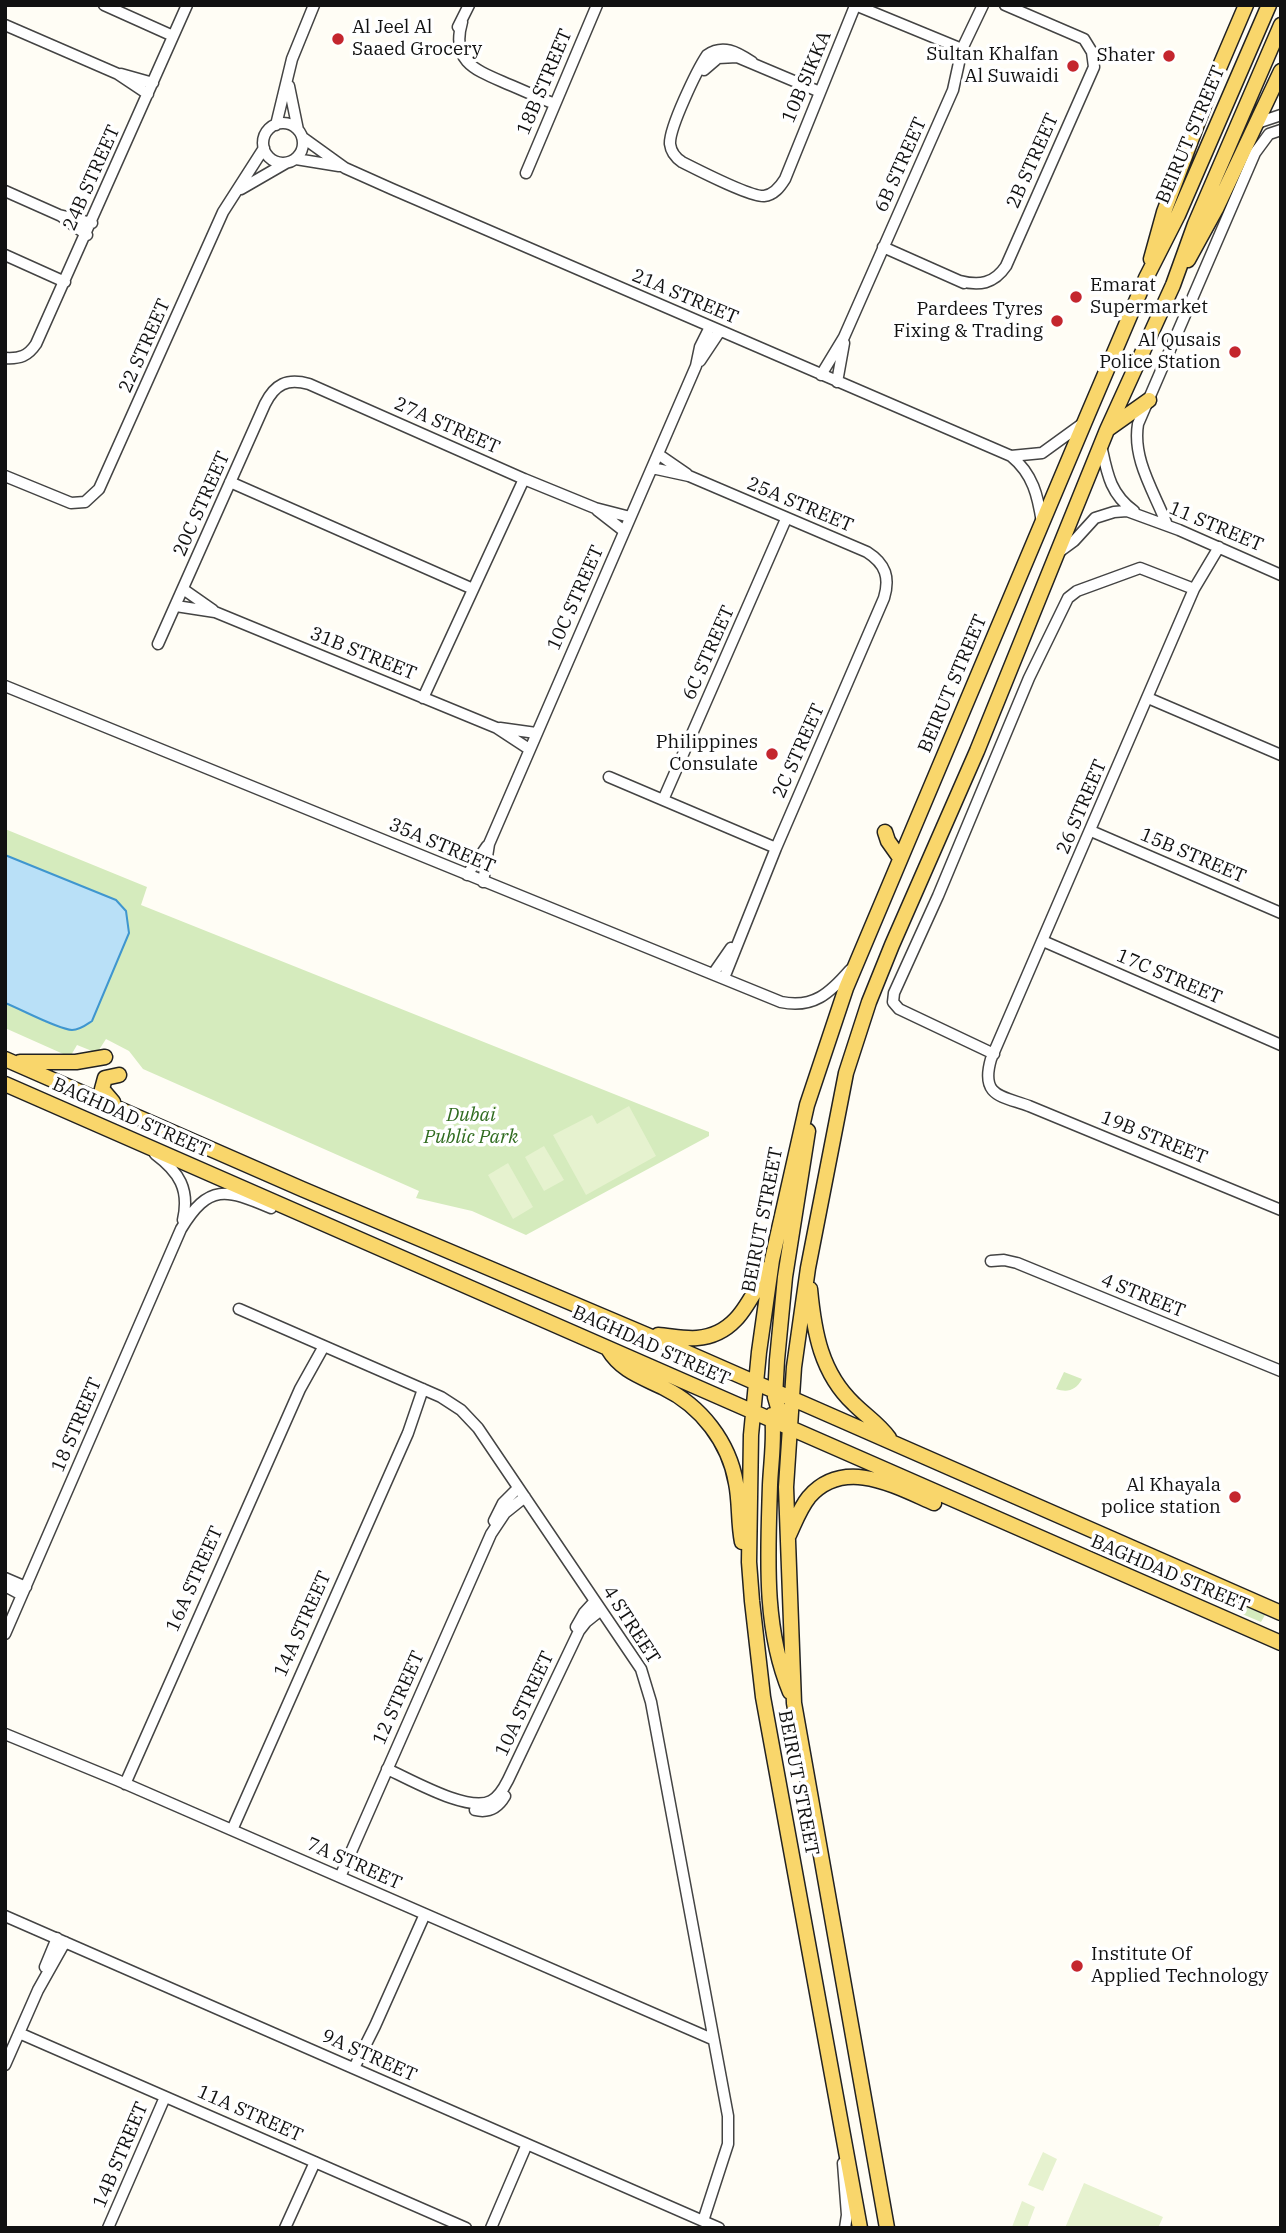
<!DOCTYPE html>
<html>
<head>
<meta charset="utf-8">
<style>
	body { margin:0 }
	#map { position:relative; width:1286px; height:2233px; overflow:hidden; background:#fffdf5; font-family:"IBM Plex Serif",serif }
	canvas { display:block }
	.frame { position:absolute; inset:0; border:7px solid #111; pointer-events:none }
</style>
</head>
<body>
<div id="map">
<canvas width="1286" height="2233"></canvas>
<div class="frame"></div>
</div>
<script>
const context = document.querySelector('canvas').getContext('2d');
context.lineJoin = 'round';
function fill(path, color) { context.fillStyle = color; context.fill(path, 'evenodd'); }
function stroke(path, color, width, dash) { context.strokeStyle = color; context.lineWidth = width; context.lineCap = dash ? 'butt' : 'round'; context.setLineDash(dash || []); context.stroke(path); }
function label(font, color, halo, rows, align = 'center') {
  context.font = font + ' "IBM Plex Serif",serif'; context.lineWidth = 7; context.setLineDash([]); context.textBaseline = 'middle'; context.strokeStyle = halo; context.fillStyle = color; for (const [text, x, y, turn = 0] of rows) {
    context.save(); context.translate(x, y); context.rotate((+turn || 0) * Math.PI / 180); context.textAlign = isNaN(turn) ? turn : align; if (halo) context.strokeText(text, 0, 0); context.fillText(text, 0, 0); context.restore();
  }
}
const green = new Path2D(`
	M5,829L147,887L141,905L709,1132V1136L526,1235L472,1211L416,1198L419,1191L143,1069L129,1051L106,1039L97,1053L77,1045L70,1057L5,1028Z
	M1064,1372L1082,1379C1076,1390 1068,1393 1056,1389Z
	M1194,1584L1265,1615L1261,1622L1190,1592Z`);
const pitch = new Path2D(`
	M629,1106L656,1156L586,1195L553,1135L592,1115L597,1124Z
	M544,1146L564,1180L544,1191L525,1157Z
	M508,1163L533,1207L513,1219L488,1175Z
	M1043,2152L1057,2159L1043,2191L1028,2185Z
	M1084,2183L1163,2217L1158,2228H1065Z
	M1022,2201L1035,2207L1027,2228L1012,2227Z`);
const water = new Path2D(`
	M5,855L116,900L126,911L129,933L92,1021C86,1025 80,1030 72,1030C57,1029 21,1009 5,1003Z`);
const minor = new Path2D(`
	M104,5L173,36
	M855,5L962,49
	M462,22C451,60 473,69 503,82C520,89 537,97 555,104
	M5,25L118,74L148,94
	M458,27L469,5
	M752,62C737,52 723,44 707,55C697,70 669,128 670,144C671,152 676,158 682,162C698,170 750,197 764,196C774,195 780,187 785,179L855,6
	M704,70L718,58L737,57L820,92
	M121,74L153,83
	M289,86L298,130
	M1257,123L1281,115
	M263 143a20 20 0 1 1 40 0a20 20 0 1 1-40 0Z
	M276,125L292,59L314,5
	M302,137L345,168L392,189L1011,456C1033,474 1038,496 1042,523
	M296,159L339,166
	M526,173L597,5
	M241,189L286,163
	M5,191L59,215L92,223
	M61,216L87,235
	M883,247L964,283
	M5,255L65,282
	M960,281C979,286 994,284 1006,266L1094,67L1092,52L1084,39L1005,5
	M5,358C20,359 28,356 36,344L187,5
	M700,361L720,331
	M821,375L844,337L953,90L962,49L983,5
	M837,382L844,343
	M1101,445C1107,473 1110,494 1134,511
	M658,454L687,474
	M1011,456L1042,453L1082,424
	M652,468L689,476L867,552C886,564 890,578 884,598L776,848L724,978
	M5,476L71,503L85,502L99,489L223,212L264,148
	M230,482L473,589
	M597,510L624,531
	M1167,525C1155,493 1132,460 1138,424L1255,153L1269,134L1281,130
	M1219,547L1194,589L991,1059C980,1097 1002,1096 1029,1106L1281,1210
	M1059,552L1074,541L1095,518L1114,512L1127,511L1179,530L1281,575
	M183,589L213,610
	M176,606L215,612L497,728L529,749
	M158,644L265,404C275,384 287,378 309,384L524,479L595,508L630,517
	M5,686L781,1002C813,1009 830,993 850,970
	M423,698L524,479
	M1148,698L1281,755
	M500,728L536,733
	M609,777L776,848
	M663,800L786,519
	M1091,831L1281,913
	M467,875L487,846
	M483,882L489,844L696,366L700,347L710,327
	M1043,941L1281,1045
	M713,974L731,948
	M994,1054L899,1009L893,1002L894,993L938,896L1029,678L1068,598L1077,591L1140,568L1194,589
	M155,1154C179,1172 190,1189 183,1220
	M991,1261L1004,1260L1017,1263L1281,1371
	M239,1309L441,1397L461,1410L478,1428L641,1669L651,1702L728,2116V2144L703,2221
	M494,1521L503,1503L518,1488
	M5,1578L26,1587
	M5,1586L22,1595
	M576,1627L584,1613L595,1601
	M5,1634L181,1229C209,1183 226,1189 271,1208
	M5,1734L117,1780L712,2039
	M387,1769C410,1779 468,1813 491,1801C499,1797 504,1788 508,1780L579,1631L586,1622L601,1610
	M125,1784L300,1389L324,1346
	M475,1810C488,1813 498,1808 505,1796
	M232,1830L408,1433L423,1389
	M340,1877L491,1534L505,1513L525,1497
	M5,1916L719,2228
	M45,1967L57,1938
	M19,2033L466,2228
	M5,2065L38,1990L65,1942
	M354,2068L375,2026L425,1914
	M843,2163L847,2215L845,2228
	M108,2228L165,2097
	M285,2228L315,2162
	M491,2228L527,2144`);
const major = new Path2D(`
	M1151,259L1164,212L1211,87L1246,5
	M1188,260L1216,209L1281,71
	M1108,429L1149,400
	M885,832L888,841L900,858
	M5,1059L302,1189L647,1335L1281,1613
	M20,1062H76L105,1057
	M5,1084L1281,1643
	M113,1102L102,1089L105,1078L119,1075
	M810,1289C814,1332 821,1373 854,1404C866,1416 879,1424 889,1438
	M658,1335C671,1336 684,1339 697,1338C738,1335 750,1298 768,1268
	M608,1349C621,1371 642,1377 664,1388C701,1406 729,1442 736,1483C740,1502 738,1522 742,1542
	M772,1415C775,1437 771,1462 770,1485C768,1554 763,1627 790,1692
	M789,1429L779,1411L775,1397L777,1360L785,1277L808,1131
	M789,1535C795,1522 800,1508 809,1497C844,1457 895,1486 934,1503
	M860,2228L763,1697L752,1601L749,1562L751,1435L759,1352L772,1260L807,1105L846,988L1088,414L1146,278L1178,215L1269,5
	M887,2228L794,1703L786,1487L794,1367L808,1268L846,1073L869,1002L892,945L977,751L1107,430L1173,285L1195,224L1281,25`);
const markers = [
	[338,39,7,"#c4262e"],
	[1169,56,7,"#c4262e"],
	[1073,66,7,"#c4262e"],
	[1076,297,7,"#c4262e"],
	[1057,321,7,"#c4262e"],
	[1235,352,7,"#c4262e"],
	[772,754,7,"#c4262e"],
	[1235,1497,7,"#c4262e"],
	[1077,1966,7,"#c4262e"]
];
const poiNames = [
	["Al Jeel Al",352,28,"left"],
	["Saaed Grocery",352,50,"left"],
	["Sultan Khalfan",1059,55],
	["Al Suwaidi",1059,77],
	["Shater",1155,56],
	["Emarat",1090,286,"left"],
	["Supermarket",1090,308,"left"],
	["Pardees Tyres",1043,310],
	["Fixing & Trading",1043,332],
	["Al Qusais",1221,341],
	["Police Station",1221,363],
	["Philippines",758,743],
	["Consulate",758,765],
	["Al Khayala",1221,1486],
	["police station",1221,1508],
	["Institute Of",1091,1955,"left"],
	["Applied Technology",1091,1977,"left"]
];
const streetNames = [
	["10B SIKKA",807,77,-67],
	["18B STREET",545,82,-67],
	["BEIRUT STREET",1191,135,-67],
	["2B STREET",1033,161,-66],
	["6B STREET",901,165,-66],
	["24B STREET",92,178,-66],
	["21A STREET",685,297,23],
	["22 STREET",145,346,-66],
	["27A STREET",447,426,24],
	["20C STREET",202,504,-66],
	["25A STREET",800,505,23],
	["11 STREET",1216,527,23],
	["10C STREET",576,598,-66],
	["6C STREET",709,653,-66],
	["31B STREET",363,654,22],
	["BEIRUT STREET",953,684,-67],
	["2C STREET",799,751,-66],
	["26 STREET",1082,807,-67],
	["35A STREET",442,846,23],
	["15B STREET",1193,856,23],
	["17C STREET",1169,977,23],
	["BAGHDAD STREET",131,1118,24],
	["19B STREET",1154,1138,22],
	["BEIRUT STREET",763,1220,-79],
	["4 STREET",1143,1296,22],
	["BAGHDAD STREET",651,1346,24],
	["18 STREET",77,1425,-67],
	["BAGHDAD STREET",1170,1574,23],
	["16A STREET",195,1579,-66],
	["14A STREET",303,1624,-66],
	["4 STREET",631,1625,57],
	["12 STREET",399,1698,-66],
	["10A STREET",525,1704,-65],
	["BEIRUT STREET",798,1783,79],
	["7A STREET",354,1864,24],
	["9A STREET",369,2056,24],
	["11A STREET",250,2114,24],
	["14B STREET",121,2155,-67]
];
const parkNames = [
	["Dubai",471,1116],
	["Public Park",471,1138]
];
fill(green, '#d5ebbd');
fill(pitch, '#e6f2cf');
fill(water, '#b9e0f7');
stroke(water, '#3f96cf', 2);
stroke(minor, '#444', 13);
stroke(major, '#222', 17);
stroke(minor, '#fff', 10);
stroke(major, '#f9d66b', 14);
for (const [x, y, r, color] of markers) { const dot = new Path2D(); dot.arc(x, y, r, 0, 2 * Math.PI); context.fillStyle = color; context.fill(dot); stroke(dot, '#fff', 2.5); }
label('19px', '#111', '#fff', poiNames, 'right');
label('19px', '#111', '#fff', streetNames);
label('italic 19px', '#2f6b1f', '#fff', parkNames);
</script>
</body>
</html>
